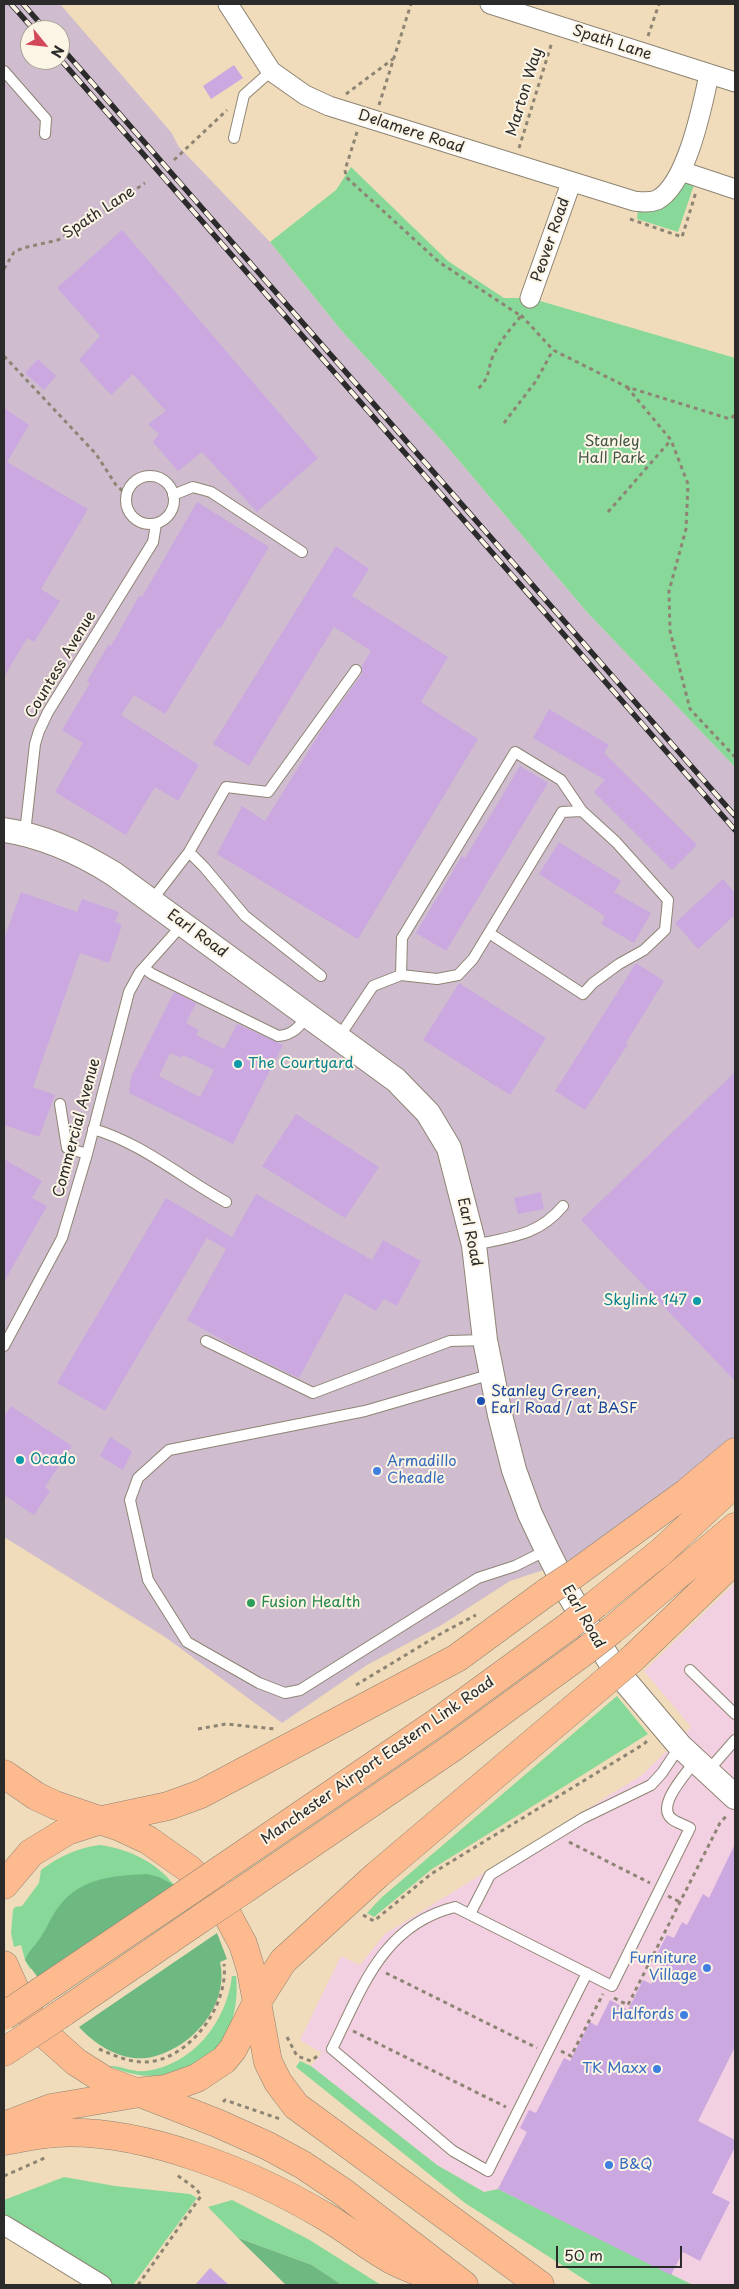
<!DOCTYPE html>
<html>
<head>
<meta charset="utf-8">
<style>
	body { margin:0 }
	#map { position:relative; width:739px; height:2289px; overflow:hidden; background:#f0dcbb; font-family:"Playpen Sans",sans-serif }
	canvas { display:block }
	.frame { position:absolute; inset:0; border:5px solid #2b2b2b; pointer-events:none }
	.north { position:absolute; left:20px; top:20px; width:50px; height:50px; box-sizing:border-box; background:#fcf5e5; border:1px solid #a8a49b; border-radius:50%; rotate:118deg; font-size:14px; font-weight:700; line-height:20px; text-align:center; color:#2b2b2b }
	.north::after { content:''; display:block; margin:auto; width:18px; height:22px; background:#d1495b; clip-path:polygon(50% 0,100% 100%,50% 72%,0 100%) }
	.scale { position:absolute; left:556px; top:2246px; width:126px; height:22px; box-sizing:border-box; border:2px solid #2b2b2b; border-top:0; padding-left:6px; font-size:15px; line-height:18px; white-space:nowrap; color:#2b2b2b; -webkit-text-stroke:4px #fcf5e5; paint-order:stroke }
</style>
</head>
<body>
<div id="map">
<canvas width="739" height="2289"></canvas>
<div class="frame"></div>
<div class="north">N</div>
<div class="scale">50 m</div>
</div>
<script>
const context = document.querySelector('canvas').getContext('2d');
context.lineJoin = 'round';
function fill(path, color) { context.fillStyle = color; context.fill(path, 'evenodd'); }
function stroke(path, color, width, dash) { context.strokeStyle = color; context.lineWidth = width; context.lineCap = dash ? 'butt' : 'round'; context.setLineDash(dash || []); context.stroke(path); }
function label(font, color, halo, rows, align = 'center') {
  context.font = font + ' "Playpen Sans",sans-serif'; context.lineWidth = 4; context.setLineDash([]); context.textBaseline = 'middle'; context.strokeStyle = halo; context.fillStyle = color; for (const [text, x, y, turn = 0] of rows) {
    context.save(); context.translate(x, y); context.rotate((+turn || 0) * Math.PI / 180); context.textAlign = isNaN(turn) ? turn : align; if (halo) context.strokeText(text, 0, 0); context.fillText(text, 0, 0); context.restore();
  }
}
const built = new Path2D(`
	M735,1583V2285H693L498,2189L484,2192L437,2165L311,2066L322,2053L300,2040L341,1956L360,1965L385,1934L642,1775L691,1727L644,1671Z`);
const industrial = new Path2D(`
	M4,4H60L171,132L179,147L270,242L341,330L445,444L586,611L735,767V1440L571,1561L510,1581L440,1626L367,1665L282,1723L165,1637L4,1537ZM30,30H60V60H30Z`);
const green = new Path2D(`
	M351,167L448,261L504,298H530L735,358V767L586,611L445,444L341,330L270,242L336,190Z
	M685,182L694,185L678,232L637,219L638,210C664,213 673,203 685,182Z
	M617,1696L648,1734L432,1869L374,1917L367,1913L381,1898Z
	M100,1845C129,1849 156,1862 174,1885L30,1969L25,1960L21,1945L14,1947L11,1933L13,1910L15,1907L22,1906L39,1883L41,1870C60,1856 77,1848 100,1845Z
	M232,1976H236C244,2053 180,2097 109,2066C120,2065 134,2073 146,2071C193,2065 227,2021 232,1976Z
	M300,2061L311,2066L437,2165L484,2192L498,2189L693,2285H593L465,2203L296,2067Z
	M64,2177L115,2186L190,2194L197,2198L133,2285H111L4,2221V2200Z
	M232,2200L308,2239L381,2285H342L312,2265L238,2238L208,2207Z`);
const forest = new Path2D(`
	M147,1874L159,1877L174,1885L39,1979L25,1960C29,1949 37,1945 42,1935C47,1928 50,1919 55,1912C77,1878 110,1876 147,1874Z
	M217,1933L227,1959L220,1962C230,2006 190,2051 147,2058C121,2061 95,2045 79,2027Z
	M238,2238L312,2265L342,2285H286Z`);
const building = new Path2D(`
	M234,65L243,78L211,99L203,86Z
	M122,230L318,458L257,512L202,452L178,471L153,442L159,434L148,424L166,411L133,374L111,395L79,360L100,336L57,288Z
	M38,359L56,376L44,390L25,373Z
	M4,408L29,425L7,462L88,509L41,589L60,601L34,642L27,638L4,677Z
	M197,502L269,547L220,629L218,628L165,714L134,695L121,715L199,765L178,801L155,787L126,835L55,792L83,743L62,730L90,683L87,681L109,644L111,646L139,596L142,597Z
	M336,546L369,569L352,596L448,657L421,702L478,739L358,939L217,854L242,806L265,821L324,726L362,674V666L371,651L334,627L249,766L213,744Z
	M549,709L609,745L604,753L697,845L672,870L594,792L605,780L533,738Z
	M520,766L548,783L446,951L416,933L462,856L465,858Z
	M559,842L621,881L614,892L651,913L634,943L601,924L605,916L539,874Z
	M723,879L735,893V915L698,949L675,923Z
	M21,892L77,912L82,899L119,912L115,922L122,925L109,963L80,953L33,1087L55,1095L39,1137L4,1125V939Z
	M636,963L664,981L626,1043L628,1044L585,1110L555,1091Z
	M459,983L546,1038L510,1095L423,1040Z
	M174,992L196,1003L186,1023L199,1030L196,1035L224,1049L237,1024L283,1045L233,1144L129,1093L131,1077ZM170,1053L182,1058L183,1055L214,1070L200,1097L159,1076Z
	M735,1072V1381L581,1220Z
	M296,1114L379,1167L345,1218L262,1166Z
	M4,1159L42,1181L32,1198L47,1206L4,1282Z
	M541,1192L544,1209L518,1214L514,1198Z
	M256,1194L372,1260L383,1240L421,1261L397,1306L384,1299L376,1311L345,1293L299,1378L246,1353L187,1320L226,1249L207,1238L105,1411L57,1383L166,1198L232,1237Z
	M11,1406L72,1446L45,1487L50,1491L34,1515L4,1495V1417Z
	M110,1437L132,1451L123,1470L100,1456Z
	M735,1844V2047L698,2121L735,2140V2147L712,2193L730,2202L700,2261L683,2252L671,2275L498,2189L527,2132L520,2128L529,2110L536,2113L564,2058L570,2061L590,2022L597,2026L610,2000L628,2010L643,1980L651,1984L664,1958L657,1954L667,1935L674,1938L682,1922L687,1925L703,1894L709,1898Z
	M210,2268L229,2285H195Z`);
const path = new Path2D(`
	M648,36L659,4
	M346,94L393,59
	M379,105L411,4
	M357,132L345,170L346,177L439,262L521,316C511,328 500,341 493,356C487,370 491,376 478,389
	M519,148L552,42
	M174,160L227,110
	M630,219L682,237L696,192
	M4,269L14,252L23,248L58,240L82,226L145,183
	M521,315L553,350L627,387L730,419L735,415
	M4,356L96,454L116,485L127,495
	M627,387L671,440L688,484L686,529L669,591L670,631L690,709L735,757
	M504,423L536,381L553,350
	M608,512L671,440
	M356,1685L442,1633L476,1615
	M198,1729L226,1724L275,1729
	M569,1842L650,1883
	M668,1896L680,1902
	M363,1915L374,1921L431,1874L644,1744L649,1739
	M386,1973L537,2048
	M614,1998L628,2005L720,1823L728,1814
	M353,2031L506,2107
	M287,2037L297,2056L311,2061L320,2054
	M99,2049C113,2055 128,2062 144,2062C188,2062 229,2006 224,1964
	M561,2051L571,2056L603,1994
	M223,2102L225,2100L280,2119
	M4,2176L47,2157
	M138,2285L201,2196C196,2186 183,2181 175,2173`);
const service = new Path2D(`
	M4,71L46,119L45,134
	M234,138L244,95L271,71
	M126 500a24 24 0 1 1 48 0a24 24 0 1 1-48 0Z
	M173,495L193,487L211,492L302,552
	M25,833L35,744L39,731L48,712L153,542L156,524
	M189,852L204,867L245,916L321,976
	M152,900L189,852L226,787L268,792L356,670
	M144,968L152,974L278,1036C293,1035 299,1027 308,1015
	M401,975L402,938L515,752L561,780L582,811
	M339,1037L373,986L401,975L437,979L458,975L473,959L562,812L582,811L616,842L668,900L665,930L644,950L619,964L593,983L583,994L489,933
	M60,1104L67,1148L87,1154
	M93,1129C142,1143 182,1178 226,1202
	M474,1245C510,1237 538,1236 563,1206
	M206,1341L313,1393L450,1341L485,1340
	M4,1346L62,1238L87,1154L129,992L140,972L183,924
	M492,1374L365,1411L169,1450L138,1478L130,1500L148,1580L187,1642L259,1683L285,1693L300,1690L478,1578L515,1566L547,1550
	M690,1670L735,1714
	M707,1772L735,1740
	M470,1914L490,1875L583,1818L651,1785L662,1773L680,1746
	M587,1973L488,2171L453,2151L332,2049C362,1989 382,1925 455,1907L612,1986L690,1828C685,1825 677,1823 672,1819C655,1806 687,1773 695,1761`);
const minor = new Path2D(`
	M228,4L271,71L305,95L329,106L634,201C642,202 649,203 657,200C687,184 702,107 709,75
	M490,4L735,82
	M681,171L735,189
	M530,298L571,183
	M4,2225L102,2285`);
const tertiary = new Path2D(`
	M4,830C44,836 79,852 114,874L396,1080L428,1113L449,1148L474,1245L485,1340L500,1415L514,1470L530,1514L547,1550L570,1596L614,1668L680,1746L735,1797`);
const trunk = new Path2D(`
	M576,1573L686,1493L735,1452
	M596,1604L661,1552L735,1483
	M612,1630L735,1527
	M632,1659L735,1560
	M4,1774L36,1796L55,1805L120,1827L148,1840L189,1869L208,1888L223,1907L243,1944L251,1970L268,2062L278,2082L296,2106L540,2285
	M223,1868L436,1723L569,1626
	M4,1885L31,1853L67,1831L98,1821L168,1806L201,1794L457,1658L547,1592
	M242,1891L452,1748L585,1651
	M4,1965L18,1996L31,2016L48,2037L76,2062L106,2081L136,2092L166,2089L197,2078L224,2060L233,2049L257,2002L283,1961L377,1875L606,1681
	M41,1991L185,1894
	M61,2014L203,1917
	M4,2052L22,2040
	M4,2126L51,2108L140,2093L217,2123L268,2146L303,2165L343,2192L464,2285
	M4,2141C21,2138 39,2134 56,2133C143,2128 252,2173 326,2217C350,2231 372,2250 396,2262C412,2270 429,2275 445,2282`);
const rail = new Path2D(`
	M11,4L34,30
	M23,4L46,30
	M60,46L735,816
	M60,59L735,830`);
const trunkBridge = new Path2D(`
	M547,1592L576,1573
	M569,1626L596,1604
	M585,1651L612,1630
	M606,1681L632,1659
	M185,1894L223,1868
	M203,1917L242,1891
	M4,2016L41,1991
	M22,2040L61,2014`);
const markers = [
	[238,1064,5,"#0f9aa8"],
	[697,1301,5,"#0f9aa8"],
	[481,1401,5,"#1a4fb4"],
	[20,1460,5,"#0f9aa8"],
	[377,1471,5,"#3f7fe0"],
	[251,1603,5,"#2e9e5b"],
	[707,1968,5,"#3f7fe0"],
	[684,2015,5,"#3f7fe0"],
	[657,2069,5,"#3f7fe0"],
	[609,2165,5,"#3f7fe0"]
];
const streetNames = [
	["Spath Lane",612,43,18],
	["Marton Way",525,92,-73],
	["Delamere Road",411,132,18],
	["Spath Lane",99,213,-33],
	["Peover Road",551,240,-71],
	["Countess Avenue",61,665,-59],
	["Earl Road",197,934,36],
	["Commercial Avenue",77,1128,-75],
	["Earl Road",469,1232,78],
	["Earl Road",583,1617,60],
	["Manchester Airport Eastern Link Road",378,1761,-35]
];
const parkNames = [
	["Stanley",612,442],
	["Hall Park",612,459]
];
const cultureNames = [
	["The Courtyard",248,1064],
	["Skylink 147",687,1301,"right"],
	["Ocado",30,1460]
];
const transitNames = [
	["Stanley Green,",491,1392],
	["Earl Road / at BASF",491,1409]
];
const shopNames = [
	["Armadillo",387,1462,"left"],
	["Cheadle",387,1479,"left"],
	["Furniture",697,1959],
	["Village",697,1976],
	["Halfords",674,2015],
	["TK Maxx",647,2069],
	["B&Q",619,2165,"left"]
];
const leisureNames = [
	["Fusion Health",261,1603]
];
fill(built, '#f2cfe1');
fill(industrial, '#cfbdcf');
fill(green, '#88d899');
fill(forest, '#6eb881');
fill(building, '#cba8e0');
stroke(service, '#8e8473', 12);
stroke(minor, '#8e8473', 21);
stroke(tertiary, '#8e8473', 26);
stroke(trunk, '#8e8473', 29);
stroke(path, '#8e8473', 3, [4, 4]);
stroke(service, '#fff', 10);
stroke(minor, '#fff', 19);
stroke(tertiary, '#fff', 24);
stroke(trunk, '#fcba8e', 28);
stroke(rail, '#2b2b2b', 5.5);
stroke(rail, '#fcf5e5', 4, [11]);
stroke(trunkBridge, '#8e8473', 29, []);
stroke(trunkBridge, '#fcba8e', 28);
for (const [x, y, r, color] of markers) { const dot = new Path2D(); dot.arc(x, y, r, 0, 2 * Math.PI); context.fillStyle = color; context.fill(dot); stroke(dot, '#fcf5e5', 2); }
label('15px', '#2b2b2b', '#fcf5e5', streetNames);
label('15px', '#425646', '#fcf5e5', parkNames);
label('15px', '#0d838f', '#fcf5e5', cultureNames, 'left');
label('15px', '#164399', '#fcf5e5', transitNames, 'left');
label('15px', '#366cbe', '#fcf5e5', shopNames, 'right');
label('15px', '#27864d', '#fcf5e5', leisureNames, 'left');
</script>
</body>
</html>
